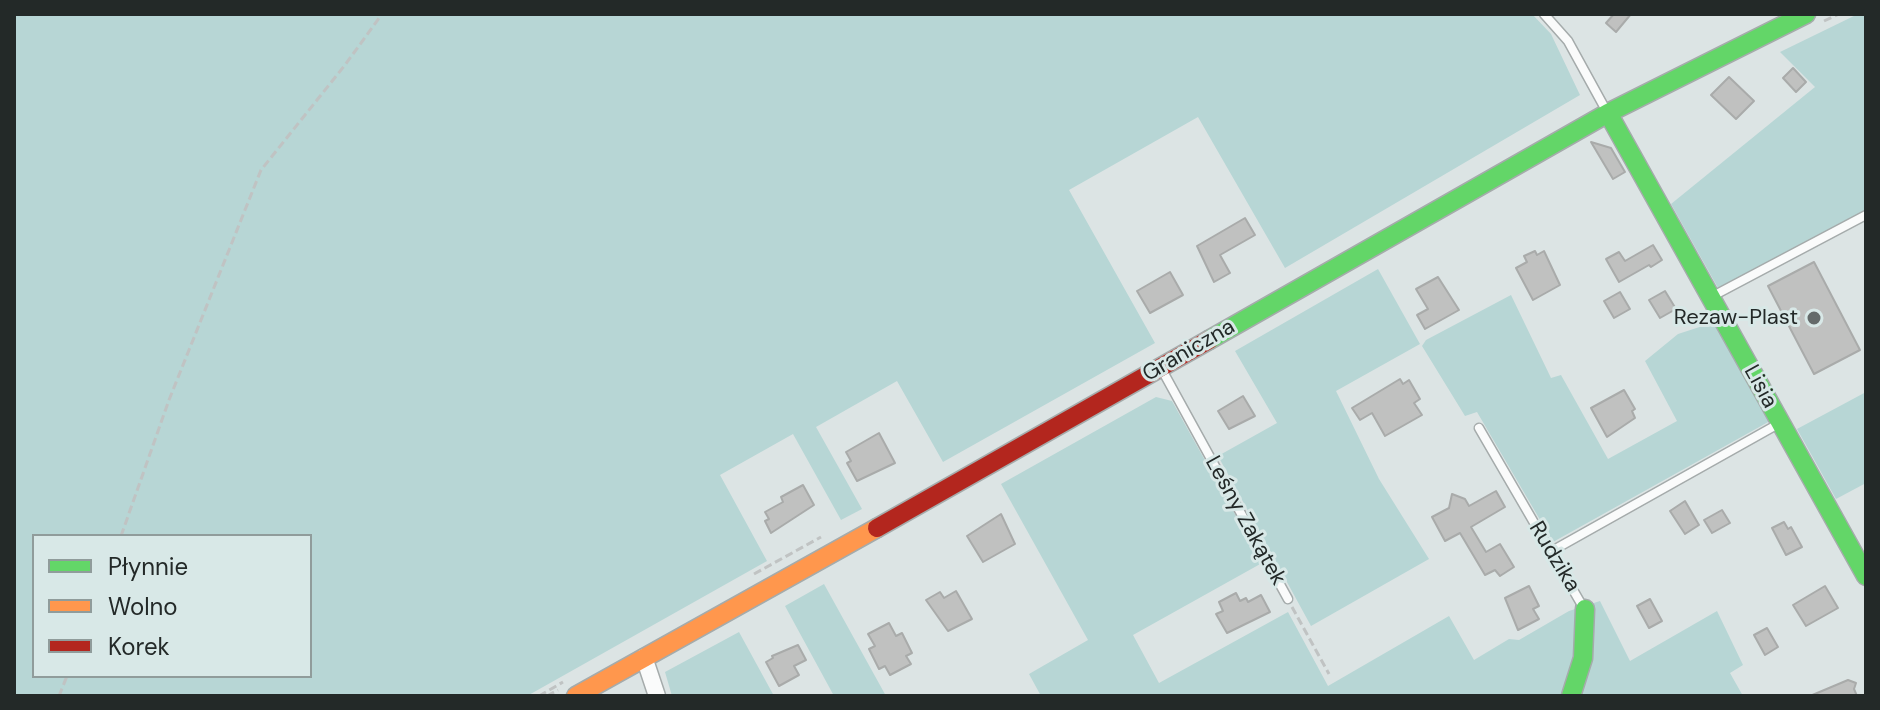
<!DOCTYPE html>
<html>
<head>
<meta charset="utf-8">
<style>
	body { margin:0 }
	#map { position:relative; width:1880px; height:710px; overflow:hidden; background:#dce4e4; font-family:"DM Sans",sans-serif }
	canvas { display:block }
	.frame { position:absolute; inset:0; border:16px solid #232928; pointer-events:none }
	.legend { position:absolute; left:32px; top:534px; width:280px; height:144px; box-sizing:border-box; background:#d8e8e7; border:2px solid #909c9b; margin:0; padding:10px 14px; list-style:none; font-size:24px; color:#232928 }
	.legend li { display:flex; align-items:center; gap:16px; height:40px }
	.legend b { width:40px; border:2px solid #909c9b }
</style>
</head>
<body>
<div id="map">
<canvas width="1880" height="710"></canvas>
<div class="frame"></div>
<ul class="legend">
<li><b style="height:10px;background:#63d668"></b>Płynnie</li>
<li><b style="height:10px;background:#ff974d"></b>Wolno</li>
<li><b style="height:10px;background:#b3261e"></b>Korek</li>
</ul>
</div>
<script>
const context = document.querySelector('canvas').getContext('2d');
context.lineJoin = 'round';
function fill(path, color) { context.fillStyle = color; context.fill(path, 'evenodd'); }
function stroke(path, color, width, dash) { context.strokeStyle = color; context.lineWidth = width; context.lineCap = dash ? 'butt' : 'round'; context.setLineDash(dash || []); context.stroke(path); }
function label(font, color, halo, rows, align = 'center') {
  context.font = font + ' "DM Sans",sans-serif'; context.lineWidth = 6; context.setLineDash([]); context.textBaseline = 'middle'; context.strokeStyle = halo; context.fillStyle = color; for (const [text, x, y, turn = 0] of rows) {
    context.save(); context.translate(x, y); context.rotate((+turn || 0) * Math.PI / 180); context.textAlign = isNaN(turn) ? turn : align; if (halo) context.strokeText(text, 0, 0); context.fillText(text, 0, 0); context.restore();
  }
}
const green = new Path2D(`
	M14,14H1532L1551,34L1580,95L1285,268L1198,117L1069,190L1155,343L943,462L897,381L816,427L862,509L841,520L793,434L720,475L767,561L527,696H14ZM310,536V676H34V536Z
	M1858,14H1866V211L1718,288L1671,204L1815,87L1780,52Z
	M1378,269L1420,344L1336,391L1379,479L1429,559L1311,626L1218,456L1277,423L1235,351Z
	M1511,295L1551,378L1561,375L1608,459L1677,421L1645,361L1678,334L1715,322L1770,421L1553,542L1477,412L1465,416L1422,346L1426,340Z
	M1866,392V483L1836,499L1797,429Z
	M1156,397L1172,401L1262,563L1133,635L1159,683L1288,612L1328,686L1449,616L1474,660L1509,639L1519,640L1569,611L1600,601L1630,661L1717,611L1743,665L1730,673L1743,696H1041L1029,674L1088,640L1001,484Z
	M824,584L886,696H834L785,606Z
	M739,632L774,696H672L665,672Z`);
const building = new Path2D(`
	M1614,14H1631L1616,32L1606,23Z
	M1793,68L1806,82L1796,92L1783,78Z
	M1729,77L1754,101L1736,119L1711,95Z
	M1591,142L1611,148L1625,172L1613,179Z
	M1245,218L1255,235L1220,255L1230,273L1214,282L1197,246Z
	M1653,245L1662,260L1651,267L1649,265L1619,282L1606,259L1619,252L1625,261Z
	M1535,251L1537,255L1544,251L1560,285L1533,300L1516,268L1527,262L1524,256Z
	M1814,262L1860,350L1814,374L1768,286Z
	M1170,272L1183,295L1150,313L1137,291Z
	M1438,277L1459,310L1425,329L1417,315L1428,309L1416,289Z
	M1665,291L1676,309L1660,318L1649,300Z
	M1620,292L1630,309L1614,318L1604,301Z
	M1400,379L1403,384L1409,380L1420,399L1414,403L1422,415L1385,436L1372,413L1360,420L1352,408Z
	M1624,390L1635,409L1632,411L1635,418L1607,437L1591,408Z
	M1243,396L1255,416L1229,429L1218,411Z
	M879,433L895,463L857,481L847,463L851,461L846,452Z
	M803,485L814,505L771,533L765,521L769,519L765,512L783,502L781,497Z
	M1496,491L1505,507L1471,527L1486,552L1500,544L1514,567L1500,576L1495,570L1485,575L1460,533L1445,541L1432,517L1449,508L1452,494L1465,499L1469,506Z
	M1685,501L1699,525L1685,534L1670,511Z
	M1722,510L1730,523L1712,533L1704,520Z
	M1001,514L1015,544L983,562L967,536Z
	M1784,522L1788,529L1791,527L1802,547L1786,555L1772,528Z
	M1529,586L1539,606L1533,609L1539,619L1518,630L1505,598Z
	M1825,586L1838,608L1806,626L1793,605Z
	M956,591L972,619L948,631L926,600L940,592L944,598Z
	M1236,593L1240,601L1246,598L1248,602L1261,595L1270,612L1227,633L1216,614L1223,611L1219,602Z
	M1650,599L1662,621L1649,628L1637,606Z
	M889,623L896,636L902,633L912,653L906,656L911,664L890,675L885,666L879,669L869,649L875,646L868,634Z
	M1767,628L1778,647L1765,655L1754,635Z
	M798,645L806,660L794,666L799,675L779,686L766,662L773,658L772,656Z
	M1848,680L1856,683L1854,689L1857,696H1810Z`);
const path = new Path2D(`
	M1824,21L1839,14
	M121,536L169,400L261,170L345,65L382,14
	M754,574L821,537
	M1292,607L1329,674
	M59,696L67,676
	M539,696L563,682
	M547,696L558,690`);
const lane = new Path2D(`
	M1544,14L1568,41L1607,112
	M1711,297L1866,215
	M1161,368L1288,599
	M1479,428L1583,607
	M1550,552L1780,423`);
const street = new Path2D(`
	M644,657L657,696`);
const fast = new Path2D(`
	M1608,113L1866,576
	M1209,340L1608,113L1806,14
	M1571,696L1583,658L1585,609`);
const slow = new Path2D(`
	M576,696L877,528`);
const jam = new Path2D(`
	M877,528L1209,340`);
const markers = [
	[1814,318,8,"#646a6a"]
];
const poiNames = [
	["Rezaw-Plast",1798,318]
];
const streetNames = [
	["Graniczna",1189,351,-30],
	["Lisia",1760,387,61],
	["Leśny Zakątek",1245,521,61],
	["Rudzika",1554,557,59]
];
fill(green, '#b7d6d5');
fill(building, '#c0c1c0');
stroke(building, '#a9abaa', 2);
stroke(lane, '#a5abab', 11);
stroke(street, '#a5abab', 19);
stroke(fast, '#a5abab', 21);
stroke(slow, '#a5abab', 21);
stroke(jam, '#a5abab', 21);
stroke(path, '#c0c3c3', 3, [8, 4]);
stroke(lane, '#fafbfb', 8);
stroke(street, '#fafbfb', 16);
stroke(fast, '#63d668', 18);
stroke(slow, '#ff974d', 18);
stroke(jam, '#b3261e', 18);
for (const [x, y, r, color] of markers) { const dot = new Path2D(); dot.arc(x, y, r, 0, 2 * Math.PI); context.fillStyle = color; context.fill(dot); stroke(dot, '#d8e8e7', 3); }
label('22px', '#232928', '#d8e8e7', poiNames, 'right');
label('22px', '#232928', '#d8e8e7', streetNames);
</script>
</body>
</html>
